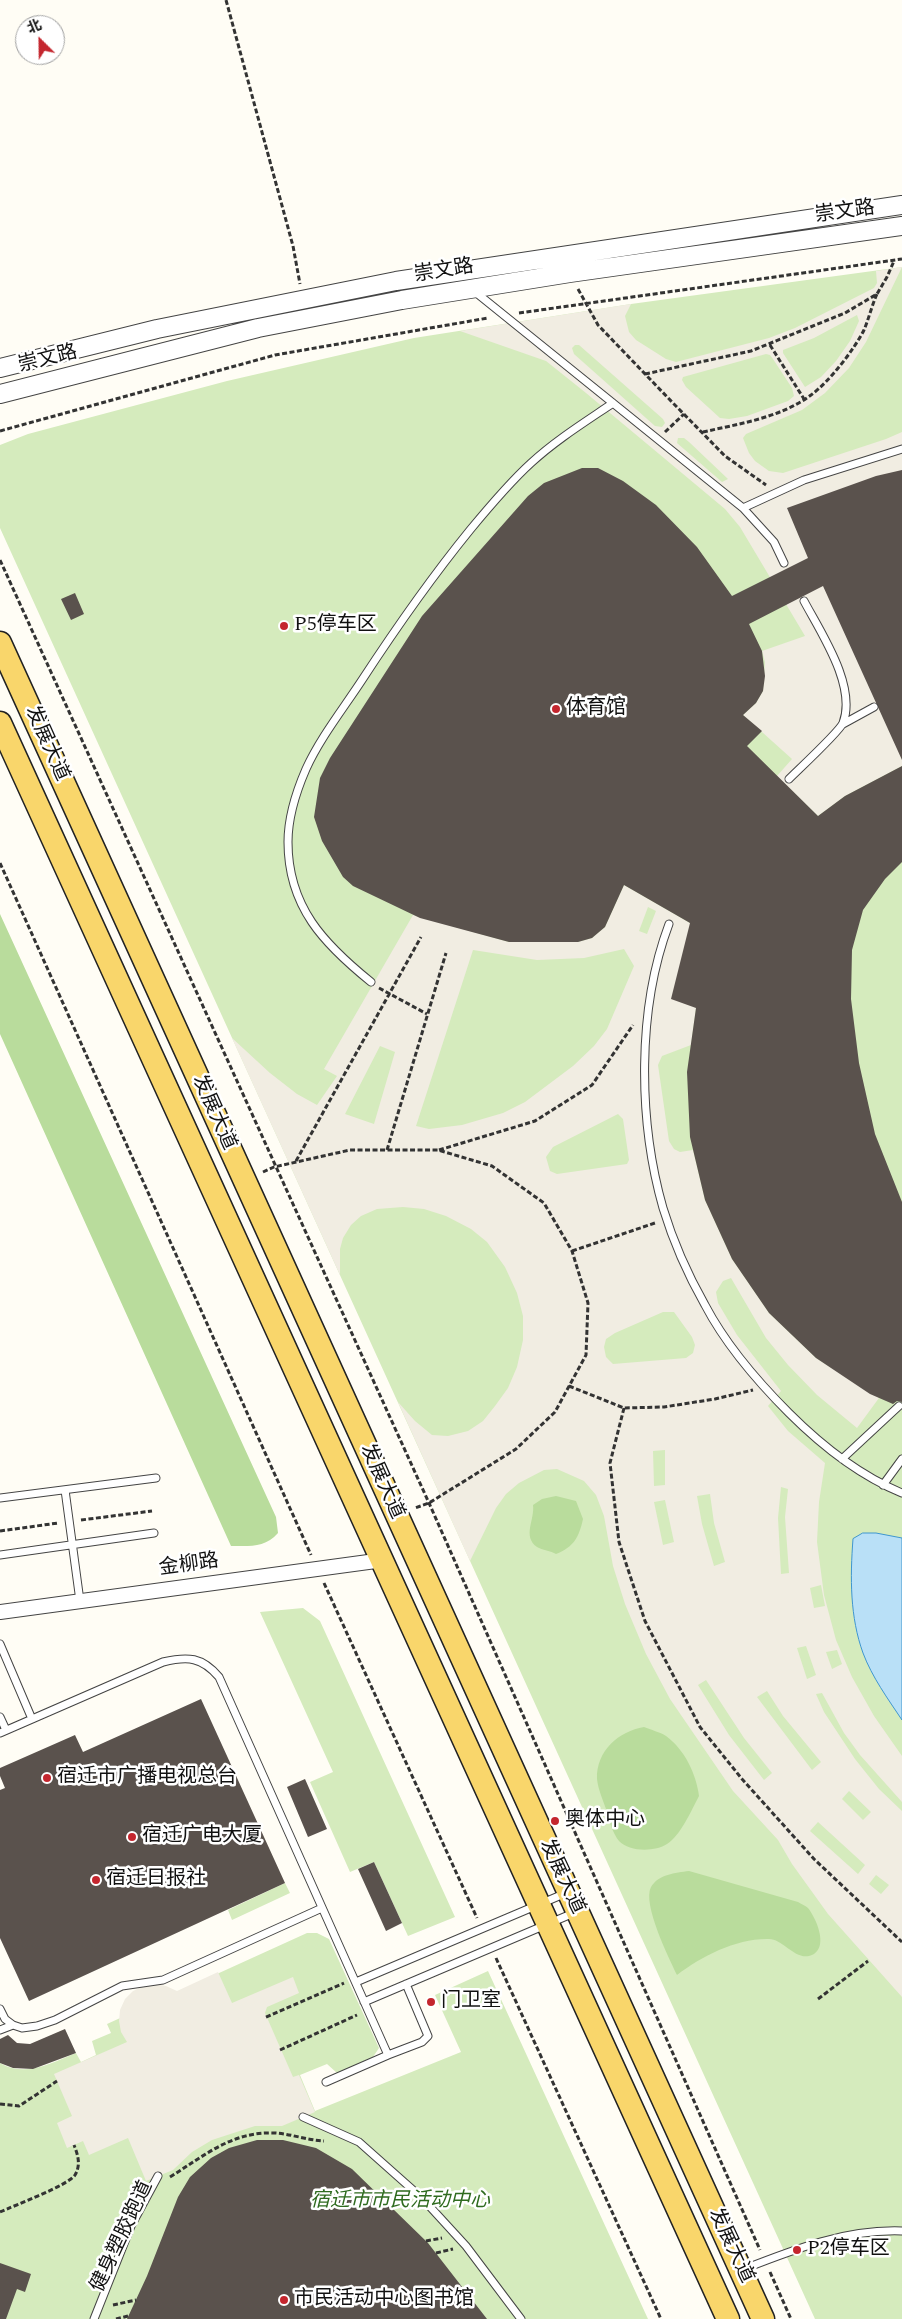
<!DOCTYPE html>
<html>
<head>
<meta charset="utf-8">
<style>
	body { margin:0 }
	#map { position:relative; width:902px; height:2319px; overflow:hidden; background:#fffdf5; font-family:Spectral,"Noto Sans SC",serif }
	canvas { display:block }
	.north { position:absolute; left:15px; top:15px; width:50px; height:50px; box-sizing:border-box; background:#fff; border:1px solid #a0a0a0; border-radius:50%; rotate:337deg; font-size:14px; font-weight:700; line-height:20px; text-align:center; color:#111 }
	.north::after { content:''; display:block; margin:auto; width:18px; height:22px; background:#c4262e; clip-path:polygon(50% 0,100% 100%,50% 72%,0 100%) }
</style>
</head>
<body>
<div id="map">
<canvas width="902" height="2319"></canvas>
<div class="north">北</div>
</div>
<script>
const context = document.querySelector('canvas').getContext('2d');
context.lineJoin = 'round';
function fill(path, color) { context.fillStyle = color; context.fill(path, 'evenodd'); }
function stroke(path, color, width, dash) { context.strokeStyle = color; context.lineWidth = width; context.lineCap = dash ? 'butt' : 'round'; context.setLineDash(dash || []); context.stroke(path); }
function label(font, color, halo, rows, align = 'center') {
  context.font = font + ' Spectral,"Noto Sans SC",serif'; context.lineWidth = 5; context.setLineDash([]); context.textBaseline = 'middle'; context.strokeStyle = halo; context.fillStyle = color; for (const [text, x, y, turn = 0] of rows) {
    context.save(); context.translate(x, y); context.rotate((+turn || 0) * Math.PI / 180); context.textAlign = isNaN(turn) ? turn : align; if (halo) context.strokeText(text, 0, 0); context.fillText(text, 0, 0); context.restore();
  }
}
const green = new Path2D(`
	M902,267V2319H815L0,528V445L28,434L227,381L414,338L631,304Z
	M303,1608L320,1621L455,1917L408,1936L374,1862L350,1872L310,1782L333,1772L260,1612Z
	M285,1883L290,1893L232,1920L228,1910Z
	M307,1933H317L329,1939L379,2048L373,2057L337,2073L327,2064L300,2075L315,2111L461,2052L435,1995L488,1971L648,2319H0V2063C26,2078 51,2063 76,2053L81,2062L96,2055L92,2041L111,2033L107,2024Z`);
const forest = new Path2D(`
	M0,914L276,1517L278,1533C265,1548 250,1546 231,1546L0,1034Z
	M556,1496L576,1501L583,1519C579,1537 574,1547 556,1554C551,1551 542,1550 537,1547C522,1536 535,1520 533,1505L542,1499Z
	M644,1727C651,1730 660,1732 666,1736C685,1750 696,1774 699,1796C691,1811 681,1835 667,1844C655,1852 629,1852 619,1841C613,1834 608,1818 606,1809C603,1800 598,1789 597,1779C596,1751 619,1731 644,1727Z
	M689,1871L798,1902C801,1904 806,1906 808,1908C816,1918 828,1945 814,1954C797,1964 784,1939 769,1939C737,1938 702,1956 677,1975C669,1958 642,1904 651,1887C659,1874 675,1873 689,1871Z`);
const plaza = new Path2D(`
	M902,267L866,342L849,368L825,393L802,410L746,434L743,438L749,453L755,461L769,471L783,473L886,439L902,432V766L845,796L818,816L777,776L792,759L743,715L756,703L763,691L765,662L762,651L805,636L740,527L725,509L586,393L546,361L460,331L631,304L625,316L629,332L636,340L666,359L676,362L769,338L795,328L874,288L877,283L876,271ZM857,315L859,321L850,341L836,361L821,377L805,387L783,353V350L814,338ZM575,345H579L663,419L665,423L662,427L655,426L574,354L572,348ZM766,354L770,355L773,359L792,388L794,396L788,401L747,416L729,419L720,418L686,387L682,380L683,377ZM678,438H684L689,442L728,479L722,482L677,443Z
	M624,885L690,923L696,1008L691,1045L662,1056L658,1065L669,1141L674,1149L680,1152L693,1150L705,1200L732,1259L769,1313L816,1358L879,1398L857,1428L817,1395L788,1365L766,1338L731,1278L723,1281L716,1292L718,1303L737,1335L781,1391L768,1406L788,1431L825,1463L819,1502L817,1542L824,1595L836,1640L852,1677L874,1716L902,1756V1802L860,1755L844,1733L822,1693L816,1694L824,1712L855,1759L879,1789L902,1811V1997L828,1914L792,1864L778,1840L733,1791L670,1699L646,1654L625,1604L613,1566L604,1516L596,1495L584,1481L557,1469L544,1470L519,1483L506,1494L496,1508L470,1561L398,1402L415,1421L432,1435L448,1436L468,1431L483,1421L495,1406L508,1388L517,1367L523,1340V1316L517,1293L505,1267L487,1242L471,1229L446,1216L424,1209L403,1207L377,1209L361,1216L351,1225L343,1238L340,1249V1275L232,1038L270,1073L297,1094L317,1105L337,1076L324,1069L413,915L509,942H578L592,938L605,927ZM648,907L656,911L647,934L639,931ZM624,949L634,966L607,1029L594,1046L573,1066L525,1102L503,1113L462,1125L429,1129L416,1126L473,950L537,960L584,958ZM380,1046L395,1052L374,1124L345,1114ZM618,1114L623,1119L629,1160L627,1164L557,1174L550,1171L546,1157L553,1147ZM663,1312H674L692,1337L695,1345L693,1353L686,1358L613,1364L606,1357L604,1347L606,1339L615,1333ZM665,1450V1485L654,1486L653,1451ZM781,1487L788,1489L785,1517L789,1573L781,1574L778,1518ZM710,1494L714,1523L725,1562L714,1566L702,1524L697,1496ZM665,1500L674,1542L663,1545L654,1502ZM821,1585L825,1606L814,1608L810,1588ZM806,1646L816,1675L807,1679L797,1648ZM837,1650L842,1664L832,1669L826,1652ZM706,1680L744,1738L772,1773L764,1780L729,1735L698,1685ZM767,1691L783,1716L821,1762L812,1770L757,1697ZM849,1791L871,1812L863,1820L842,1799ZM818,1822L865,1865L858,1874L810,1831ZM876,1875L889,1885L881,1894L869,1884Z
	M218,1972L232,2003L293,1977L299,1993L267,2007L265,2013L293,2077L299,2075L315,2112L282,2126H255L212,2140L192,2152L173,2170L146,2181L128,2138L89,2155L83,2141L67,2148L57,2123L72,2116L54,2074L127,2042L121,2032L119,2021L120,2010L125,1999L133,1991L144,1986L155,1984L166,1986L177,1991Z`);
const water = new Path2D(`
	M863,1533H876L902,1538V1720C888,1699 872,1677 863,1653C850,1617 850,1578 853,1539Z`);
const building = new Path2D(`
	M582,468H598L623,481L656,505L697,547L732,596L808,558L787,508L876,476L902,470V760L823,586L749,624L762,651L765,676L763,691L756,703L743,715L762,731L747,746L818,816L845,796L902,766V862L885,879L863,910L852,950L851,999L859,1063L875,1134L902,1202V1402L897,1401L893,1404L870,1394L816,1358L769,1313L732,1259L705,1200L690,1137L687,1072L696,1008L671,999L690,923L624,885L605,927L592,938L578,942H509L420,918L353,886L343,877L322,841L314,817L320,778L330,758L422,616L528,496L544,483Z
	M75,593L84,614L71,620L61,599Z
	M201,1699L285,1883L29,2001L0,1938V1790L5,1788L0,1776V1768L75,1735L83,1752Z
	M305,1779L327,1829L308,1837L287,1787Z
	M374,1862L402,1923L386,1931L358,1869Z
	M65,2029L76,2053L33,2069L13,2068L0,2063V2039L8,2035L17,2043L30,2044Z
	M257,2140H283L316,2148L352,2169L428,2243L487,2319H127L147,2276L178,2197L190,2177L211,2158L229,2148Z
	M0,2263L31,2274L25,2292L17,2289L6,2319H0Z`);
const path = new Path2D(`
	M226,0L293,246L300,284
	M578,289L598,325L672,402L725,456L766,485
	M519,313L902,259
	M770,345L804,399
	M645,374L751,351L845,313L877,294L887,277L894,261
	M0,431L275,355L488,318
	M665,432L684,414
	M703,432C738,424 780,418 811,395C829,382 854,350 864,330C869,318 872,305 877,294
	M0,560L429,1503L760,2250
	M0,863L311,1555
	M379,988L427,1014
	M387,1150L446,953
	M439,1150L535,1121L592,1085L633,1025
	M296,1161L421,937
	M263,1172L274,1167L350,1150H438L492,1166L544,1203L572,1251L588,1303L586,1355L555,1412L516,1449L429,1503L415,1508
	M572,1251L655,1223
	M569,1386L624,1408L664,1407L715,1399L753,1390
	M624,1408L610,1463L619,1542L645,1621L700,1727L742,1779L814,1859L902,1942
	M81,1520L152,1511
	M0,1531L58,1523
	M324,1583L477,1918
	M496,1958L661,2319
	M818,1999L868,1961
	M266,2017L344,1983
	M280,2050L357,2015
	M0,2104L19,2106L57,2081
	M170,2177C204,2156 232,2131 275,2133C291,2134 307,2140 324,2141
	M0,2212C13,2206 69,2185 75,2175C81,2165 78,2155 74,2145
	M426,2241L442,2238
	M436,2253L453,2249
	M770,2272L791,2319
	M113,2305L136,2300
	M116,2319L128,2316`);
const service = new Path2D(`
	M474,291L743,508L804,480L902,449
	M743,508L774,542L784,563
	M843,724L874,707
	M789,779C799,769 839,732 843,723C857,686 821,633 804,601
	M669,924C637,1009 638,1120 663,1208C673,1241 688,1275 705,1305C726,1345 757,1381 789,1413C822,1446 858,1475 902,1493
	M371,982C324,944 288,907 288,842C288,817 296,792 306,769C320,738 343,709 362,680C396,628 431,578 470,530C489,507 509,483 531,463C556,440 585,422 613,403
	M842,1459L899,1406
	M883,1485L902,1459
	M65,1490L80,1601
	M0,1498L156,1478
	M0,1555L154,1533
	M0,1644L32,1719
	M0,1717L6,1730
	M0,1733L163,1662C188,1656 202,1657 219,1677L388,2055L326,2082
	M356,1982L566,1893
	M364,2002L576,1912
	M0,2009L5,2019L13,2025L22,2028L37,2026L55,2020L122,1986L163,1980L322,1908
	M0,2030L13,2025
	M388,2055L422,2042L428,2036L406,1984
	M303,2117L359,2142L422,2198L466,2246L521,2319
	M744,2269C795,2249 846,2229 902,2231
	M94,2319L131,2226L158,2176`);
const minor = new Path2D(`
	M0,1612L383,1560`);
const tertiary = new Path2D(`
	M0,368L157,329L396,281L902,205
	M0,394L258,328L402,300L570,273L902,226`);
const primary = new Path2D(`
	M0,643L763,2319
	M0,723L728,2319`);
const markers = [
	[284,626,5,"#c4262e"],
	[556,709,5,"#c4262e"],
	[47,1778,5,"#c4262e"],
	[555,1821,5,"#c4262e"],
	[132,1837,5,"#c4262e"],
	[96,1880,5,"#c4262e"],
	[431,2002,5,"#c4262e"],
	[797,2250,5,"#c4262e"],
	[284,2300,5,"#c4262e"]
];
const streetNames = [
	["崇文路",845,213,-8],
	["崇文路",444,272,-9],
	["崇文路",48,360,-14],
	["发展大道",46,744,66],
	["发展大道",213,1113,66],
	["发展大道",381,1482,66],
	["金柳路",189,1566,-8],
	["发展大道",561,1877,65],
	["健身塑胶跑道",123,2237,-65],
	["发展大道",730,2246,65]
];
const poiNames = [
	["P5停车区",294,626],
	["体育馆",566,709],
	["宿迁市广播电视总台",57,1778],
	["奥体中心",565,1821],
	["宿迁广电大厦",142,1837],
	["宿迁日报社",106,1880],
	["门卫室",441,2002],
	["P2停车区",807,2250],
	["市民活动中心图书馆",294,2300]
];
const parkNames = [
	["宿迁市市民活动中心",400,2202]
];
fill(green, '#d5ebbd');
fill(forest, '#b9dc9c');
fill(plaza, '#f1ede2');
fill(water, '#b9e0f7');
stroke(water, '#3f96cf', 1);
fill(building, '#5a524d');
stroke(service, '#444', 9);
stroke(minor, '#444', 16);
stroke(tertiary, '#444', 20);
stroke(primary, '#222', 25);
stroke(path, '#333', 3, [5, 2.5]);
stroke(service, '#fff', 7);
stroke(minor, '#fff', 14);
stroke(tertiary, '#fff', 18);
stroke(primary, '#f9d66b', 22);
for (const [x, y, r, color] of markers) { const dot = new Path2D(); dot.arc(x, y, r, 0, 2 * Math.PI); context.fillStyle = color; context.fill(dot); stroke(dot, '#fff', 2); }
label('20px', '#111', '#fff', streetNames);
label('20px', '#111', '#fff', poiNames, 'left');
label('italic 20px', '#2f6b1f', '#fff', parkNames);
</script>
</body>
</html>
